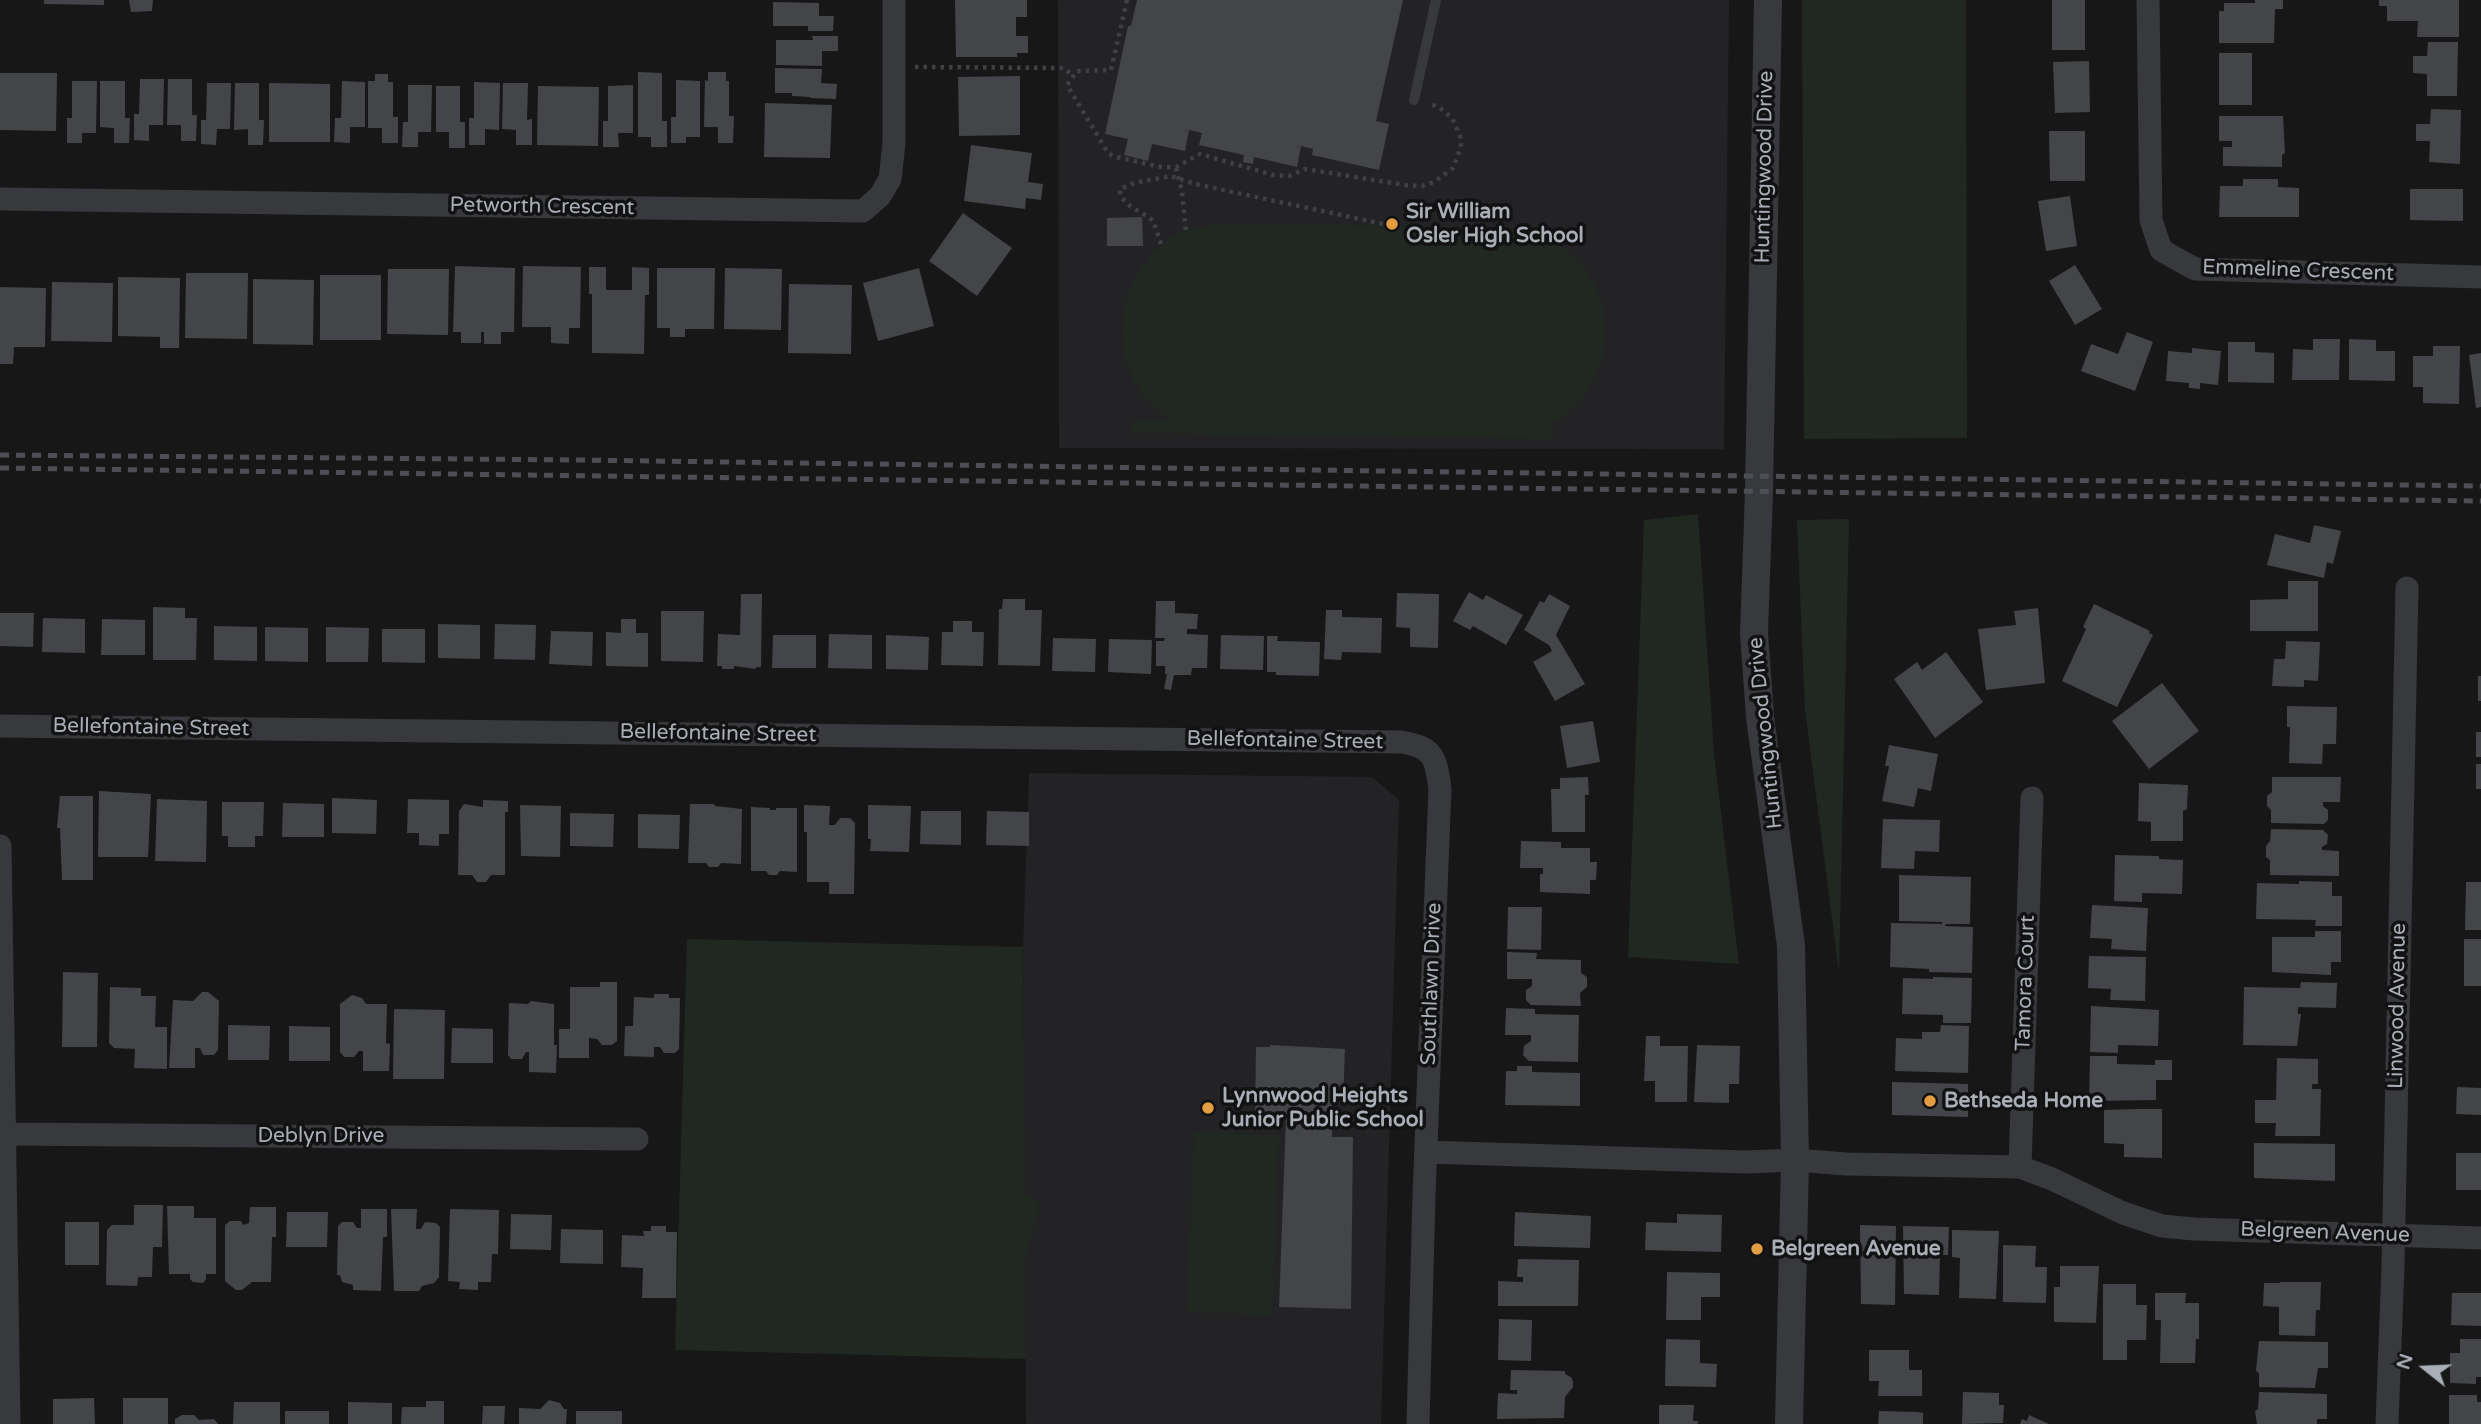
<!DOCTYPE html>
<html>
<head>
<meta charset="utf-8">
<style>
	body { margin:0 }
	#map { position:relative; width:2481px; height:1424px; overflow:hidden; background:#171718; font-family:"Varela Round",sans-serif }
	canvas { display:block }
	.north { position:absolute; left:2390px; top:1333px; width:70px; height:70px; -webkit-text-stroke:5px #121213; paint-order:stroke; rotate:288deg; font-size:19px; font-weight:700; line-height:28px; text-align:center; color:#aaafb7 }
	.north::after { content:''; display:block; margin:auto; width:24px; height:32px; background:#aaafb7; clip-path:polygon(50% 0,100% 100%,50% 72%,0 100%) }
</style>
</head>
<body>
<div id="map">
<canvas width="2481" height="1424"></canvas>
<div class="north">N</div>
</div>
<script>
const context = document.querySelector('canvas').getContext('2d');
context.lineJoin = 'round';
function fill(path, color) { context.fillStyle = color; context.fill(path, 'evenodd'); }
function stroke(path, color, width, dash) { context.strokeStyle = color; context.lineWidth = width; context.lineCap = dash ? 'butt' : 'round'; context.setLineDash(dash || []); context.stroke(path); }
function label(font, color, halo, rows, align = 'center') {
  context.font = font + ' "Varela Round",sans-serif'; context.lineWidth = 7; context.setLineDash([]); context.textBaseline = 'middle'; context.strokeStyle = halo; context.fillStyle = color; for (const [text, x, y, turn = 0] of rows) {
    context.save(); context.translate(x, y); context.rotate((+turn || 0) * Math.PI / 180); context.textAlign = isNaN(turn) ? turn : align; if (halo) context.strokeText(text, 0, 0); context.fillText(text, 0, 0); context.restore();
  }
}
const built = new Path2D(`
	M1058,0H1729L1724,449L1059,448Z
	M1029,773L1372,777L1399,800L1381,1424H1026L1023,947Z`);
const green = new Path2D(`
	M1802,0H1966L1967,438L1804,439Z
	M1241,224L1498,227C1519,229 1540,232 1559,245C1627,291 1619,386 1549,426L1553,427V439L1130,433V422L1174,421C1159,411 1145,400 1136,384C1107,334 1125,268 1173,237C1192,224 1219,225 1241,224Z
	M1698,514L1714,753L1739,964L1628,957L1644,520Z
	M1849,519V520L1839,973L1805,710L1797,520Z
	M687,939L1023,947L1025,1193L1030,1195L1040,1207L1025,1257L1026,1359L675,1350Z
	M1194,1132L1279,1135L1272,1315L1187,1312Z`);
const building = new Path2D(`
	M44,0H104V5L44,4Z
	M129,0H153L152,11L131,12Z
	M955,0H1027V17H1016V36H1028V53H1017V57H956Z
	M1137,0H1403L1376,121L1389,124L1379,170L1312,155L1313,149L1301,146L1297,167L1254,157L1253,164L1243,162L1244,155L1199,145L1202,133L1189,130L1185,151L1152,144L1148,161L1124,155L1128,139L1105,134L1128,26H1131Z
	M2052,0H2085V50H2052Z
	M2255,0H2283V9H2275L2274,43H2219V11H2224V3H2255Z
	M2379,0H2459V37H2417L2418,21H2387V6H2379Z
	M773,2L819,3V16H834L833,31H808V26H773Z
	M812,36H838V51H822V66L776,65V40H813Z
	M2428,42H2458L2457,96H2427V74L2413,73V56H2427Z
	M2219,53H2252V105H2219Z
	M2089,61L2090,112L2055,113L2053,62Z
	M775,68L822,69L821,83L837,84L836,99L810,98V97L792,96V93H775Z
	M638,72L662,73V121H667V147H651V137H638Z
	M708,72H726V81H729V116H734L733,143H718V127H704L705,80L708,81Z
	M0,73H57L56,131L0,130Z
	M375,74H388V82H393V117H398V143H382V128H368V81H375Z
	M1020,76V135L959,136L958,77Z
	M140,79H164L163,125H149V141L134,140V114H139Z
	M168,79H192V115H197L196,141H181V125H167Z
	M676,80L700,81V137H686V143H671V117H676Z
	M72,81H97L96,133H82V143H67V118H72Z
	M100,81H125V118H130L129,143H114V128L100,127Z
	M342,81L365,82V127H350V143L334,142L335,118H341Z
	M474,82L500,83L499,130L485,129V145H469V118H474Z
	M207,83H231L230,129H217L216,145L201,144V120H206Z
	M235,83H259V120H264L263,145H248V129L234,130Z
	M269,83L330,84V142H269Z
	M503,83H528L527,120L532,119V145H516V130L502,129Z
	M408,85H432L431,132H418V147H402L403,122H408Z
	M633,85V133H618L619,147H603V121H608V86Z
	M436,86H460V122H465V148H449V132H436Z
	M538,86L599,87L598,146L537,145Z
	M765,103L832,105L830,158L764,157Z
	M2431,109L2461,110L2460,164L2429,162L2430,141H2416V124H2430Z
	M2219,116H2283L2285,153L2282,155V167L2223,166V147H2232V141H2219Z
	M2049,131H2085V181H2050Z
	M971,145L1032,153L1028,182L1043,184L1041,200L1026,198L1025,209L964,201Z
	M2243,179H2278V187L2299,188V217H2219L2220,186H2243Z
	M2410,189H2463V221L2410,220Z
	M2070,196L2077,246L2046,251L2038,201Z
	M963,213L1012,248L977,296L929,261Z
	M1142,217L1143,246H1107V218Z
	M2075,265L2102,309L2075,325L2049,281Z
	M455,266L515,268L514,332H501V344H484V332H481V343H461V332H453Z
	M523,266L581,267L580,328H569V344L551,343V327H522Z
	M589,267H606V290H632V267L649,268V295H645L644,354L592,353V294H589Z
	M657,268H715L714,329H685V337H670V328H657Z
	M725,268L782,269L781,330L724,329Z
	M919,268L934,326L878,341L863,283Z
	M388,269H449L448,335L387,334Z
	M186,273H248L247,339L185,338Z
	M320,275H381V340H320Z
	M118,277L180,278L179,348H160V337L118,336Z
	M253,279L314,280L313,345L253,344Z
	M52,282L113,283L112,342L51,341Z
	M789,284L852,285L851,354L788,353Z
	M0,287L46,288L45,347H14L13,364H0Z
	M2127,332L2153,342L2135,391L2081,371L2091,344L2118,354Z
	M2313,339H2340L2339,380H2292L2293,349L2313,350Z
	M2349,339L2376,340V351H2395V381L2349,380Z
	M2228,342H2255V352L2274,353V383L2228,382Z
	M2433,346H2460L2459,404L2423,403V387H2413V356H2433Z
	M2192,348L2221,351L2218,385L2200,383V389L2189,388V383L2166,381L2168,351L2192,353Z
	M2481,353V407L2476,408L2469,355Z
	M2314,525L2341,531L2333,564L2327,562L2324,578L2267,565L2275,534L2310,543Z
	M2288,581H2318V631H2250V600L2288,599Z
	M1469,592L1483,600L1486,595L1523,615L1506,645L1473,626L1470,630L1453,621Z
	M1397,593L1439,594L1438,648L1410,647V628L1396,627Z
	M741,594H762L761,667H756V669L734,666V669H722V666H717L718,634L740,635Z
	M1549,594L1570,606L1556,635L1585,684L1555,701L1533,662L1552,651L1549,645L1524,630L1540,601L1544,603Z
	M1003,599H1025V610H1042L1040,666L998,665L999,609H1002Z
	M1156,601H1175V613L1198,614L1197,629H1187V634L1208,635L1207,668H1192L1191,675H1174L1171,690L1164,689L1167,674H1165V666H1156V641H1164L1165,638H1155Z
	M2094,604L2150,631L2149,633L2153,635L2117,707L2062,681L2086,629L2083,627Z
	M153,607L185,608V618H197L196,660H153Z
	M2038,608L2045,683L1986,690L1978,629L2016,625L2014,611Z
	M1326,610H1342V617L1382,618L1381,653L1342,652L1341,660L1324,659Z
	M661,611H704L703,662L661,661Z
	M0,613H34L33,647L0,646Z
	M43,618L85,619V653L42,652Z
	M102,619L145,620V655H101Z
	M621,619H636V633H648V667L606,666V632L621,633Z
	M953,621H972V632H984L983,666L941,665L942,632H953Z
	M438,624L480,625V659L438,658Z
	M495,624L536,625L535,660L494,659Z
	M214,626L257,627V661L214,660Z
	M265,627L308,628V662L265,661Z
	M326,627L369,628L368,662H326Z
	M382,629H425V663L382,662Z
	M551,631L593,632L592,666L549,664Z
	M829,634L872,635V669L828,668Z
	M773,635H816V668H772Z
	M886,635L929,637L928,670L886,669Z
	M1221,635L1264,636L1263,670L1220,669Z
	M1267,636H1278L1277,641L1320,642L1319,676L1276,675V672H1267Z
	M1053,638L1096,639L1095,672L1052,671Z
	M1109,639L1152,640L1151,674L1108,672Z
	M2286,641L2320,642L2318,681L2304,680V687L2272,686L2274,659H2285Z
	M1946,652L1983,702L1935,738L1894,679L1917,662L1922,670Z
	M2478,676H2481V701H2478Z
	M2162,683L2199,731L2149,769L2112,721Z
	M2287,706L2337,707L2336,744H2323L2322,764L2289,763L2290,727H2287Z
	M1593,721L1600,762L1567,768L1560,726Z
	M2476,732H2481V757H2476Z
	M1889,745L1938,754L1931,791L1918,788L1914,807L1882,801L1889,766H1885Z
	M2476,764H2481V789H2476Z
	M1588,777L1589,795H1585V832H1552L1551,789H1560V778Z
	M2272,777H2341L2340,802H2323V806L2328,810V820L2324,824L2271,823V810L2267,806V796L2272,792Z
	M2139,783L2188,785L2187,809L2183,811V841H2151V822L2138,821Z
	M99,791L151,794L148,857H98Z
	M60,796H93V880H62L60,828H57Z
	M332,798L377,800L376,834L332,833Z
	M157,799L207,801L206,862L155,861Z
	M408,799L449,800V834H439V846L419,845V833H407Z
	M483,800L508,801V812H505V875H491L486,882H477L472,875H458L459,811L464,804L483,807Z
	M222,802H264L263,836H255V847H228V836H222Z
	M283,803L324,804V837H282Z
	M690,804H714L715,806L742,809L741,864L721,863L718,867H709L706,863H688Z
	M520,805L561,806L560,857L521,856Z
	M804,805L830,806L829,825H835L840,818H850L855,823L854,894H829V882H807V832H804Z
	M868,805L911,806L909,852L870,851L871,839H868Z
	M751,807L770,808V810H776V808H797V872L780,871L777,875H769L766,871H751Z
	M921,811H961V845L920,844Z
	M987,811L1029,812V846L986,845Z
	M570,813L614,814L613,847L570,846Z
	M638,814L680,815L679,849L638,848Z
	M1883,819L1940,820L1939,852L1915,851L1914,869L1881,868Z
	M2271,829L2323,830L2328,835L2327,844L2322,847V850L2339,851V876L2270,875V860L2266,857V846L2270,841Z
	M1521,841L1561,842V848H1590V862H1597L1596,880H1590V894L1540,892V874H1543V868H1520Z
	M2115,855L2159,856V859L2183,860L2182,894L2142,893V902L2114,901Z
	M1899,875L1971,877L1970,924H1946L1945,926L1973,927L1972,973L1929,972V969L1890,967L1891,923L1942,924V922L1899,921Z
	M2299,881L2332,882V896H2342V926H2315L2316,920L2256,919L2257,883L2299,884Z
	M2466,882H2481V930H2465Z
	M2092,905L2148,908L2146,951L2111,949L2112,939L2090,938Z
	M1508,907H1542L1541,950L1507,949Z
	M2315,931H2341V962H2331V975L2272,972V937H2315Z
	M2464,939H2481V986H2464Z
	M1507,952L1537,953L1536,959L1581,960V973L1587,977V987L1580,993L1581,1006L1531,1005L1526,1000V990L1532,986V979H1507Z
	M2089,956L2146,957L2145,1001L2110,1000L2111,989L2088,988Z
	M63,972L98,973L97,1047H62Z
	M1933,977L1972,978L1971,1023H1943V1015L1902,1014L1903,978L1933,979Z
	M600,982H617V1041L612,1045H602L597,1039L589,1038V1058H559V1029H570V987H600Z
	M2301,982L2337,983L2336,1008L2298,1007V1014H2301L2297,1046L2243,1045L2244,987L2300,988Z
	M110,987L141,988V996H156L155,1027H167V1069L134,1068L135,1049L114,1048L109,1043Z
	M202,992H208L219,1001L218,1050L214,1055H203L200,1048H195V1068H169L173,1000L193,1001Z
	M654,994H669V998H680L679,1049L675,1053H664L660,1047H654V1057L624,1056L625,1026H633L634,997L654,998Z
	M352,995L362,998L366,1004H387L386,1043L390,1044L389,1071H363V1051H359L354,1057H344L340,1052V1004Z
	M531,1001L554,1004V1045H557L556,1073L529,1072V1052H526L522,1059H511L508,1055L509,1003L528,1004Z
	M2091,1006L2159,1010L2158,1046L2118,1045V1053L2090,1052Z
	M1506,1008L1535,1009V1014L1579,1015L1578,1062L1529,1061L1523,1055L1524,1046L1531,1041V1035H1505Z
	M394,1009L445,1010L444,1079H393Z
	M228,1025L270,1026L269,1060H228Z
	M1941,1025L1969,1026L1968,1073L1895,1071L1896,1038L1922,1039V1032H1940Z
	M289,1026L330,1027V1061H289Z
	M452,1028L493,1029V1063H451Z
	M1646,1036H1660V1046H1688L1687,1102H1655V1081H1644Z
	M1270,1045L1345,1049L1343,1103H1332V1137H1353L1351,1309L1279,1307L1286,1117L1255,1115L1256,1047H1270Z
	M1697,1045L1740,1046L1739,1084H1729V1103L1694,1102Z
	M2090,1056H2117V1064L2155,1065V1060H2172V1080H2156V1100L2089,1101Z
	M2277,1058L2318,1059V1084H2312V1089H2321L2320,1136H2275L2276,1123H2255V1100H2276Z
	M1517,1066H1532V1072L1580,1073V1106L1505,1105L1506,1071H1517Z
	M1892,1082L1968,1084V1117L1892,1115Z
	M2457,1087L2481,1088V1115L2456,1114Z
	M2137,1109H2162V1158L2124,1157V1144L2104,1143V1110Z
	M2254,1143L2335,1144V1181L2254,1178Z
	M2456,1153H2481V1190H2456Z
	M134,1205H163L162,1247H153L152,1277H138L137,1286L106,1285L107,1230L112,1225H134Z
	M167,1206H194V1218H216V1274H206V1279L203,1283L193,1282L190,1279V1274H169Z
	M250,1207H276V1237H272L271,1282H252L242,1290H236L225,1281V1225L230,1221H241L243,1225L249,1223Z
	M361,1209H387V1237H383L381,1291L353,1290V1285L342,1282L340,1275H337L338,1226L342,1222H353L357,1228H361Z
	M391,1209H417L416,1229H421L425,1222L436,1223L440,1227L439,1277L434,1283L422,1286L419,1291H394Z
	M450,1209L499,1210L498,1254H492L491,1282H478V1290L459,1289L460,1282L448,1281Z
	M287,1212H328L327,1247H286Z
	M1515,1212L1591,1216L1590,1248L1514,1246Z
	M511,1214L552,1215L551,1250L510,1249Z
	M1677,1214L1722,1215L1721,1252L1645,1250L1646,1222L1677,1223Z
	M65,1222H99V1265H65Z
	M1860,1225L1896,1226L1895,1305L1861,1304Z
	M651,1226H666V1232H677L676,1298H642L643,1268L621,1267L622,1235L644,1236L643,1231H651Z
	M1903,1226L1949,1227L1948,1255H1940L1939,1295L1904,1294Z
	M561,1229L603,1230V1264L560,1263Z
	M1952,1230L1999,1231L1996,1299L1959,1298L1960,1258L1952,1257Z
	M2003,1245L2036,1246L2035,1267H2047L2046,1303L2003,1302Z
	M1518,1259L1579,1260L1578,1306H1498V1281L1523,1282V1277H1517Z
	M2060,1266H2099L2096,1323L2054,1322V1287H2060Z
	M1667,1272L1720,1273V1297H1701V1320H1666Z
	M2280,1282H2321L2320,1310H2316L2315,1336L2279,1335V1307L2263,1306L2264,1283H2280Z
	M2103,1284H2136V1305H2147L2146,1340H2127V1360H2103Z
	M2155,1293H2186L2185,1303H2199V1339H2196L2195,1363H2160L2161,1320H2155Z
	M2452,1293H2481V1326L2451,1325Z
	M1499,1319L1532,1320L1531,1361L1498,1360Z
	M1666,1339L1700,1340V1363L1717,1364L1716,1387L1665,1386Z
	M2460,1339H2481V1377H2476V1384L2450,1383V1353H2460Z
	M2259,1341L2328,1342V1368H2318L2315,1388L2259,1387V1373L2256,1371Z
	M1869,1350H1909V1370H1922V1396H1878L1879,1381H1869Z
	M1511,1370L1565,1371V1374L1571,1377L1573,1382V1387L1565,1397L1564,1418L1497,1419L1498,1393L1517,1394V1390H1510Z
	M1963,1392L1999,1393V1405H2004L2003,1423L1962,1424Z
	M2259,1392L2327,1394V1419H2317V1424H2257L2255,1411L2258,1409Z
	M2449,1395H2477V1402H2481V1424H2449Z
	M94,1398L95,1424H53V1399Z
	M123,1398H168V1424H123Z
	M549,1400L560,1403L564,1409H567L566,1424H519V1408L540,1409Z
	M426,1401H444V1424H401L402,1407H426Z
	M234,1402H280V1424H233Z
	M348,1402L392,1403V1424H348Z
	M1659,1405H1694L1693,1421H1698V1424H1659Z
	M483,1406H505L504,1424H482Z
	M285,1411H329V1424H285Z
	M576,1411H622V1424H576Z
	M1879,1411L1918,1412L1923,1413V1424H1878Z
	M182,1415H194L199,1420L214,1419L218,1424H175V1419Z
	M2029,1415L2049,1424H2020L2022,1419L2027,1421Z`);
const path = new Path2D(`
	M1127,0L1111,70L1077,71L1067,85L1108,153L1113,156L1160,167H1176L1200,154L1273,175L1289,176L1305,169L1405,185L1422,186L1434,182L1453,168L1461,147L1460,136L1452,118L1440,108L1428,103
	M915,67L1064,68L1073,76
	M1176,168L1182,191L1186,232
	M1161,244L1153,220L1130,206L1120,196V189L1134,183L1171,176L1195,184L1388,225`);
const service = new Path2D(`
	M1414,100L1436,0`);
const minor = new Path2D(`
	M2148,0L2151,220L2161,250L2195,269L2481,277
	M0,199L863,211L880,196L890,179L894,143V0
	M0,726L1401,742C1434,747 1436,758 1440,789L1424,1195L1418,1424
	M0,846L9,1424
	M5,1134L637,1139
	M1426,1152L1747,1162L1795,1160L1846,1164L2020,1167L2052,1179L2123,1213L2162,1226L2194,1229L2481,1238
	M2020,1167L2032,798
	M2387,1424L2393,1266L2407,588`);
const tertiary = new Path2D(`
	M1768,0L1759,491L1754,633L1760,717L1791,946L1795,1160L1789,1424`);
const rail = new Path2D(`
	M0,455L580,460L2481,486
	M0,468L2481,501`);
const markers = [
	[1392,224,7,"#e39e44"],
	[1930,1101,7,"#e39e44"],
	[1208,1108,7,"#e39e44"],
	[1757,1249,7,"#e39e44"]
];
const streetNames = [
	["Huntingwood Drive",1765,167,-89],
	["Petworth Crescent",542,207,1],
	["Emmeline Crescent",2298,271,2],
	["Bellefontaine Street",151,728,1],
	["Huntingwood Drive",1766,733,-96],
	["Bellefontaine Street",718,734,1],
	["Bellefontaine Street",1285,741,1],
	["Tamora Court",2026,983,-88],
	["Southlawn Drive",1432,984,-88],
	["Linwood Avenue",2398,1006,-89],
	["Deblyn Drive",321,1136],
	["Belgreen Avenue",2325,1233,2]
];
const poiNames = [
	["Sir William",1406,212],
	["Osler High School",1406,236],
	["Lynnwood Heights",1222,1096],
	["Junior Public School",1222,1120],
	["Bethseda Home",1944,1101],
	["Belgreen Avenue",1771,1249]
];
fill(built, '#232325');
fill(green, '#212821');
fill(building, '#444548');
stroke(path, '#3e4044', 4.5, [3.5, 5]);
stroke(service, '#38393d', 10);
stroke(minor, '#38393d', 23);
stroke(tertiary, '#38393d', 28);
stroke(rail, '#4d4f54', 5, [9, 7]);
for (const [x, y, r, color] of markers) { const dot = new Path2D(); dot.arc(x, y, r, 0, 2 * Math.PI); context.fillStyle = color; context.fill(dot); stroke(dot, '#121213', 2.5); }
label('21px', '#aaafb7', '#121213', streetNames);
label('bold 21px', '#aaafb7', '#121213', poiNames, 'left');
</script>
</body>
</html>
